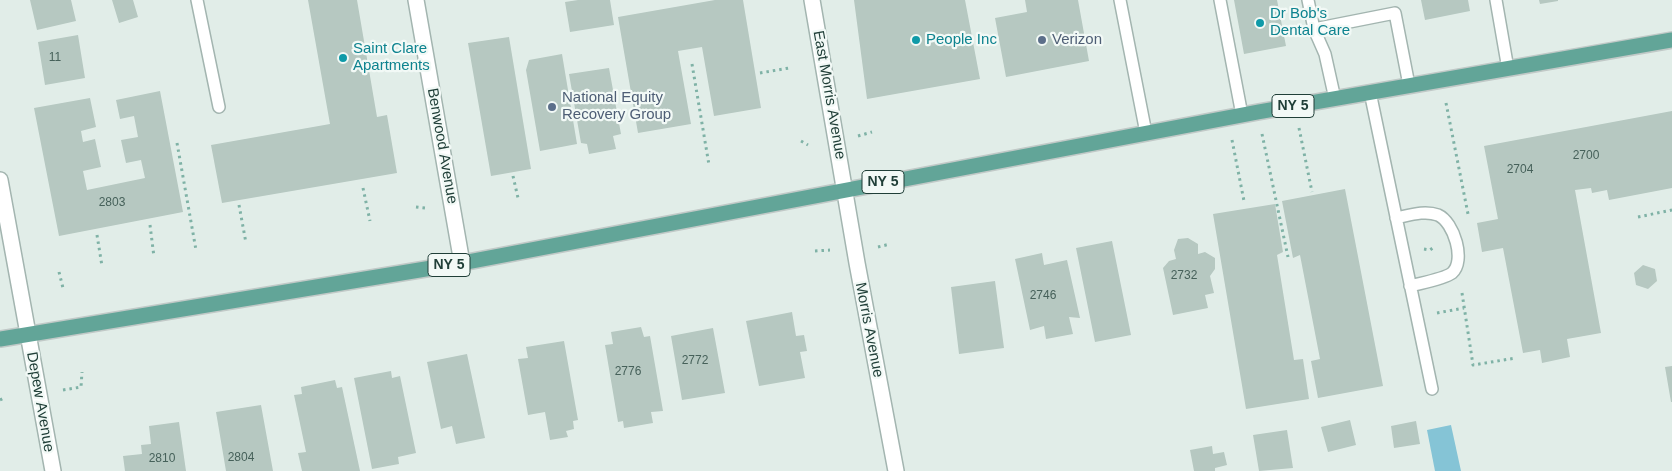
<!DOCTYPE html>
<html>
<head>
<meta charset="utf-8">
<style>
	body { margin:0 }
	canvas { display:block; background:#e1ede8 }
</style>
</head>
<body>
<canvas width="1672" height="471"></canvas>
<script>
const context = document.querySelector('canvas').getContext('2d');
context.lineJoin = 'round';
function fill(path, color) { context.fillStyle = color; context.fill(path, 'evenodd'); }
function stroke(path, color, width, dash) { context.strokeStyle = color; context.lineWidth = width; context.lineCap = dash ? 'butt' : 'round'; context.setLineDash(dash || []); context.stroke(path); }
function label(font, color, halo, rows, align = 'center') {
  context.font = font + ' Arial,sans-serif'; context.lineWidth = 4.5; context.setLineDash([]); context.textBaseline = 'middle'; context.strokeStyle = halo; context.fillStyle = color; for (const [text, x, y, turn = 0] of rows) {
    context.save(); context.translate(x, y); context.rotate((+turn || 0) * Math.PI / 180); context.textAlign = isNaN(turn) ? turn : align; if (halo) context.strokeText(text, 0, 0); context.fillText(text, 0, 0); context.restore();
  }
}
const water = new Path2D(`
	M1451,425L1461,471H1435L1427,430Z`);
const building = new Path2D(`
	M30,0H71L76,21L37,30Z
	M112,0H133L138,17L119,23Z
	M308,0H357L377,117L387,115L397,173L222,203L211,145L330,124Z
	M578,0H610L614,25L570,32L565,2Z
	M715,0H743L761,108L714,116L702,47L678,51L691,124L638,133L618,17Z
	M854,0H965L980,79L867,99Z
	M1025,0H1078L1089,61L1006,77L995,18L1027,12Z
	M1234,0H1277L1286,46L1244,54Z
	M1421,0H1468L1470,11L1425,20Z
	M1539,0H1558V1L1540,4Z
	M78,35L85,78L45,85L38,42Z
	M509,37L531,169L491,176L468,43Z
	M562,54L577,144L540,151L526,70L529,60Z
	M609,68L621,134L613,136L616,149L589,154L587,144L581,143L569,74Z
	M160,91L183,212L59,236L34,108L90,98L96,127L81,131L83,142L95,139L101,167L83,171L87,190L145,178L141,160L126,163L121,140L138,137L134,116L120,119L116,100Z
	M1672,111V188L1609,200L1607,190L1592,193L1591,188L1575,190L1601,333L1567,339L1570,357L1542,363L1540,350L1523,353L1503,248L1482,252L1477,223L1498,219L1484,146Z
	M1345,189L1383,386L1318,398L1311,361L1320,359L1300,255L1293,258L1282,201Z
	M1275,204L1283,252L1277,255L1294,360L1303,359L1309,399L1246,409L1213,214Z
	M1188,238L1198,244V254L1205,252L1215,258V269L1210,276L1214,293L1205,295L1208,308L1173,315L1163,268L1169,261L1176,259L1174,250L1178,239Z
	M1112,241L1131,335L1095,342L1076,248Z
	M1042,253L1044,265L1067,260L1080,318L1069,317L1073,334L1046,339L1044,326L1030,330L1015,259Z
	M1643,265L1655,269L1657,281L1648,289L1636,285L1634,273Z
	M995,281L1004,348L959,354L951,287Z
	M792,312L796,336L804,335L807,351L800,352L805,378L759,386L746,321Z
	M641,327L644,337L650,336L663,411L651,412L653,423L624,428L623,421L618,422L605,345L613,344L611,332Z
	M713,328L725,393L682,400L671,336Z
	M564,341L578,420L573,421L574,429L566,431L568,437L550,440L545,412L528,415L518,359L528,358L526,347Z
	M467,354L485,438L456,444L452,426L441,429L427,362Z
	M1672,366V402H1671L1665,367Z
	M391,371L392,378L400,376L416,453L398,457L399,464L372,469L354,378Z
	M335,380L337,388L342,387L360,471H302L298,453L306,452L294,395L302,394L301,387Z
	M261,405L273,471H226L216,412Z
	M1350,420L1356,445L1328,452L1321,427Z
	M1416,421L1420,444L1394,448L1391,426Z
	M179,422L186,471H125L123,456L142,454L141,445L151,444L149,426Z
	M1287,430L1293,468L1259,471L1253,435Z
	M1212,446L1213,454L1224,452L1227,465L1215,468V471H1194L1190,450Z`);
const path = new Path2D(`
	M692,64L709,165
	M760,73L789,68
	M1446,103L1468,214
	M1299,128L1312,192
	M1262,134L1288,257
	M858,136L872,132
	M1232,140L1244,201
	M801,141L808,145
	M177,143L196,250
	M513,176L518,198
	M363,188L370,221
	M239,205L246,243
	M416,207L425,208
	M1638,217L1672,210
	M150,225L154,257
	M97,235L102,266
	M878,247L890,244
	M1424,249L1430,250L1434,247
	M815,251L830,250
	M59,272L63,288
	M1462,293L1473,365L1516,358
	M1437,313L1464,308
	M63,390L81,387L82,372
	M0,400L4,398`);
const lane = new Path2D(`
	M197,0L219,107
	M1120,0L1146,133
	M1220,0L1242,115
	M1308,0L1314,29L1325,54L1335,99
	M1496,0L1508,69
	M1314,29L1395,13L1409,85
	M1370,92L1432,389
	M1396,218C1410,215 1425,210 1438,215C1454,222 1466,261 1452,273C1444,279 1421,283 1410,286`);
const street = new Path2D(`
	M416,0L462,263
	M812,0L857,263L896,471
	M0,180L53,471`);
const primary = new Path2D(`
	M0,339L462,263L1258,112L1672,40`);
const markers = [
	[1260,23,5,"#0f9aa8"],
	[916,40,5,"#0f9aa8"],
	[1042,40,5,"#5c6f8a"],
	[343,58,5,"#0f9aa8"],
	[552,107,5,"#5c6f8a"]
];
const numberNames = [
	["11",55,58],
	["2700",1586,156],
	["2704",1520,170],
	["2803",112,203],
	["2732",1184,276],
	["2746",1043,296],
	["2772",695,361],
	["2776",628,372],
	["2804",241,458],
	["2810",162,459]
];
const shields = [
	[1293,106,42],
	[883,182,42],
	[449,265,42]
];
const shieldNames = [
	["NY 5",1293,106],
	["NY 5",883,182],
	["NY 5",449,265]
];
const cultureNames = [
	["Dr Bob's",1270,14],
	["Dental Care",1270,31],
	["People Inc",926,40],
	["Saint Clare",353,49],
	["Apartments",353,66]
];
const serviceNames = [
	["Verizon",1052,40],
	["National Equity",562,98],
	["Recovery Group",562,115]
];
const streetNames = [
	["East Morris Avenue",829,95,80],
	["Benwood Avenue",442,146,80],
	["Morris Avenue",869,330,79],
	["Depew Avenue",40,402,80]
];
fill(water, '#85c4d6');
fill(building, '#b6c8c1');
stroke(lane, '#a3b5b0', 14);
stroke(street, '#a3b5b0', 18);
stroke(primary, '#c1c9c7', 18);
stroke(path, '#7fb2a6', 3, [2.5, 4]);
stroke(lane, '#fff', 11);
stroke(street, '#fff', 15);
stroke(primary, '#62a598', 15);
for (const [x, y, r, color] of markers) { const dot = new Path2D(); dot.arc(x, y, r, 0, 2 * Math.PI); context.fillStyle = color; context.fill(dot); stroke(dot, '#f2f9f6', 2); }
label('12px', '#46615a', null, numberNames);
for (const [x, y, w] of shields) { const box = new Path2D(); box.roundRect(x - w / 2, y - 11.5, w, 23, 4); context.fillStyle = '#f2f9f6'; context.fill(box); stroke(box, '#203f38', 1); }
label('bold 14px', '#203f38', null, shieldNames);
label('15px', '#0d838f', '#f2f9f6', cultureNames, 'left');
label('15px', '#4e5e75', '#f2f9f6', serviceNames, 'left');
label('15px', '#203f38', '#f2f9f6', streetNames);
</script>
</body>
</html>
